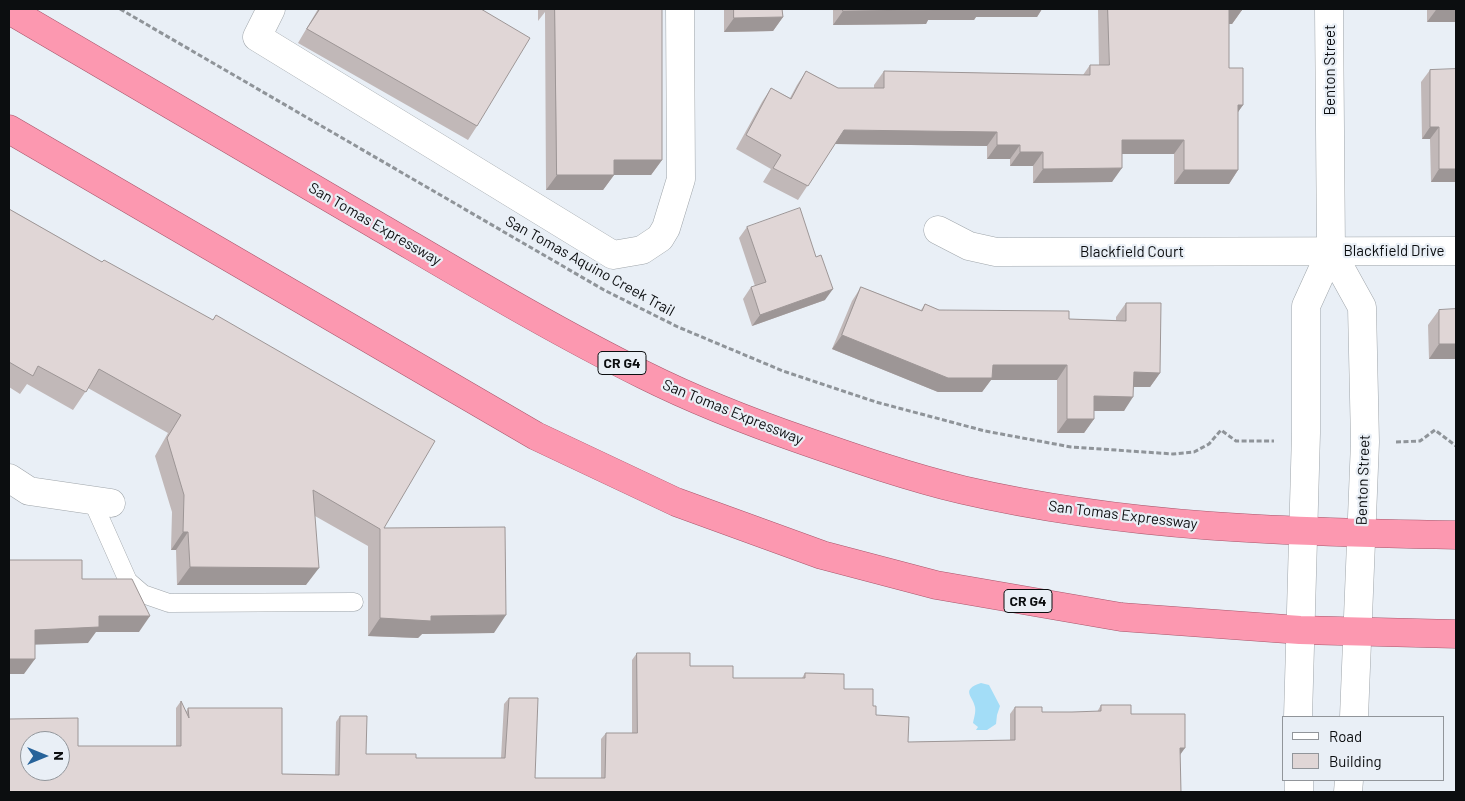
<!DOCTYPE html>
<html>
<head>
<meta charset="utf-8">
<style>
	body { margin:0 }
	#map { position:relative; width:1465px; height:801px; overflow:hidden; background:#e9eff6; font-family:Barlow,sans-serif }
	canvas { display:block }
	.frame { position:absolute; inset:0; border:10px solid #0c0e10; pointer-events:none }
	.legend { position:absolute; left:1282px; top:716px; width:162px; height:65px; box-sizing:border-box; background:#e9eff6; border:1px solid #91959a; margin:0; padding:6px 9px; list-style:none; font-size:15px; color:#0c0e10 }
	.legend li { display:flex; align-items:center; gap:10px; height:25px }
	.legend b { width:25px; border:1px solid #91959a }
	.north { position:absolute; left:20px; top:731px; width:50px; height:50px; box-sizing:border-box; background:#e9eff6; border:1px solid #91959a; border-radius:50%; rotate:90deg; font-size:14px; font-weight:700; line-height:20px; text-align:center; color:#0c0e10 }
	.north::after { content:''; display:block; margin:auto; width:18px; height:22px; background:#27639a; clip-path:polygon(50% 0,100% 100%,50% 72%,0 100%) }
</style>
</head>
<body>
<div id="map">
<canvas width="1465" height="801"></canvas>
<div class="frame"></div>
<ul class="legend">
<li><b style="height:6px;background:#fff"></b>Road</li>
<li><b style="height:14px;background:#e0d6d6"></b>Building</li>
</ul>
<div class="north">N</div>
</div>
<script>
const context = document.querySelector('canvas').getContext('2d');
context.lineJoin = 'round';
function fill(path, color) { context.fillStyle = color; context.fill(path, 'evenodd'); }
function stroke(path, color, width, dash) { context.strokeStyle = color; context.lineWidth = width; context.lineCap = dash ? 'butt' : 'round'; context.setLineDash(dash || []); context.stroke(path); }
function label(font, color, halo, rows, align = 'center') {
  context.font = font + ' Barlow,sans-serif'; context.lineWidth = 4.5; context.setLineDash([]); context.textBaseline = 'middle'; context.strokeStyle = halo; context.fillStyle = color; for (const [text, x, y, turn = 0] of rows) {
    context.save(); context.translate(x, y); context.rotate((+turn || 0) * Math.PI / 180); context.textAlign = isNaN(turn) ? turn : align; if (halo) context.strokeText(text, 0, 0); context.fillText(text, 0, 0); context.restore();
  }
}
const water = new Path2D(`
	M981,683L989,685L1000,706L997,715L996,724L987,730H976L978,727L973,723C974,718 976,712 975,707C973,696 960,690 981,683Z`);
const path = new Path2D(`
	M120,9L604,290L678,327L783,371L876,402L985,431L1071,447L1173,454L1194,452L1209,444L1221,430L1236,441H1274
	M1396,442L1420,441L1435,430L1456,446`);
const service = new Path2D(`
	M92,500L128,581L143,594L169,603L354,602`);
const minor = new Path2D(`
	M271,9L257,37L613,255L642,250L660,238L666,228L681,179L680,9
	M938,230L969,246L996,252L1456,251
	M9,478L29,491L111,503`);
const secondary = new Path2D(`
	M1331,251L1362,307L1365,442L1354,717
	M1298,717L1306,433V306L1331,251L1329,9
	M1299,780V792
	M1348,792L1349,780`);
const trunk = new Path2D(`
	M9,10C131,82 254,153 376,225C465,277 553,330 644,375C696,401 750,422 805,441C857,459 909,477 963,490C1127,528 1289,532 1456,535
	M9,129L536,436L676,502L822,555L936,585L1121,617L1300,630L1456,634`);
const wall = new Path2D(`
	M318,9H481L477,126L468,140L298,43Z
	M538,9H662V160L651,175H614L603,190H546L545,12L538,21Z
	M724,9H802H782L783,17L773,31L724,32Z
	M833,9H1042L1037,17H976L974,20H928L926,24L833,25Z
	M1098,9H1242V10L1232,24H1229V68L1243,105L1238,112V170L1229,184H1174V154H1122L1112,182L1033,183V166H1010V159H987V146L835,144L798,200L763,182L771,169L736,149L762,102L771,88L790,98L797,85L806,71L838,88H874V85L884,71L1083,75L1090,65H1099Z
	M1427,9H1456L1427,22Z
	M1430,70L1456,182H1431L1430,139H1422L1421,82Z
	M9,209L102,262L213,320L216,315L384,528L494,633L422,634L418,638L368,636V546L315,516L306,585H177L176,550H171L172,512L155,456L168,433L88,388L73,410L27,384L20,394L9,387Z
	M747,227L825,300L752,326L743,299L751,287L755,286L739,238Z
	M861,287L921,310L925,304L939,310L1069,319L1116,320V317L1126,303L1160,373L1150,387H1134L1124,411H1094V419L1084,433H1057V380H991L982,392H938L832,349L852,301Z
	M1439,310L1456,359H1429L1428,325Z
	M637,653L690,666L733,678H802L805,673L844,689L873,706L876,715L908,742L1010,740V714L1015,707L1042,712H1097L1101,705L1131,714L1180,755L1181,792H9L78,746H176V708L181,701L186,712L188,708L282,774L335,775L336,722L340,716L366,754L416,758H501L504,704L509,698L535,778H601V739L606,733H632V660Z`);
const shadedWall = new Path2D(`
	M934,9H1042L1037,17H976L974,20H928L926,24L833,25L843,11Z
	M1229,10H1242L1232,24H1219Z
	M1436,10H1456V22H1427Z
	M783,17L773,31L724,32L734,18Z
	M1238,105H1243L1233,119Z
	M1430,127H1439L1430,139H1422Z
	M844,130L997,132L987,146L834,144Z
	M1122,140H1184L1174,154H1112Z
	M997,145H1020L1010,159H987Z
	M1020,152H1043L1033,166H1010Z
	M614,160H662L651,175H614L603,190H546L557,175Z
	M1122,168L1112,182L1033,183L1043,169Z
	M1439,169H1456V182H1431Z
	M1184,170H1238L1229,184H1174Z
	M833,289L825,300L752,326L760,315Z
	M842,335L993,365H1067L1057,380H991L982,392H938L832,349Z
	M1439,344H1456V359H1429Z
	M1134,372L1160,373L1150,387H1124Z
	M1094,396L1133,397L1124,411H1084Z
	M1067,419H1094L1084,433H1057Z
	M183,532H188L176,550H171Z
	M190,567L319,568L306,585H177Z
	M506,615L494,633L422,634L418,638L368,636L380,618L431,616Z
	M99,616H150L139,632H96L88,643L24,645L35,630Z
	M9,659H35L24,674H9Z
	M1180,748H1185L1180,755Z`);
const building = new Path2D(`
	M320,9H481L530,38L477,126L307,29Z
	M555,9H662V160H614V175H557Z
	M734,9H782L783,17L734,18Z
	M843,9H935V10L843,11Z
	M1108,9H1242V10H1229V68H1243V105H1238V170H1184V140H1122V168L1043,169V152H1020V145H997V132L844,130L808,186L773,168L781,155L746,135L771,88L791,99L806,71L838,88H884V71L1090,75V65H1109Z
	M1436,9H1456V10H1436Z
	M1456,69V169H1439V127H1430V70Z
	M800,208L816,257L821,255L833,289L760,315L751,287L766,282L747,227Z
	M9,209L102,262L104,260L213,320L216,315L435,441L384,528L505,527L506,615L431,616V621L380,618V529L313,490L319,568L190,567L188,532H183L184,495L167,438L181,415L99,369L86,392L38,366L33,376L9,362Z
	M861,287L922,311L925,304L939,310L1069,311V319L1126,321V303H1161L1160,373L1134,372L1133,397L1094,396V419H1067V365H993L992,378H948L842,335Z
	M1456,309V344H1439V310Z
	M9,560H82V579H132L150,616H99V627L35,630V659H9Z
	M637,653H690V666H733V678H805V673L844,674V689H873V706H876V715L909,717L908,742L1015,740V707H1042V712H1072L1101,711V705H1131V714H1185V748H1180L1181,792H9V719L78,718V746H181V701L189,718L188,708H282V774L339,775L340,716H367L366,754H416V758H505L509,698H538L535,778H605L606,733H637ZM30,741H60V771H30Z`);
const shields = [
	[622,363,48],
	[1028,601,48]
];
const shieldNames = [
	["CR G4",622,363],
	["CR G4",1028,601]
];
const streetNames = [
	["Benton Street",1330,70,-90],
	["San Tomas Expressway",375,224,30],
	["Blackfield Drive",1394,251],
	["Blackfield Court",1132,252],
	["San Tomas Aquino Creek Trail",590,266,29],
	["San Tomas Expressway",733,412,22],
	["Benton Street",1363,480,-88],
	["San Tomas Expressway",1123,515,7]
];
fill(water, '#a3ddf7');
stroke(service, '#9fa5aa', 19);
stroke(minor, '#9fa5aa', 29);
stroke(secondary, '#9fa5aa', 29);
stroke(trunk, '#a7576c', 29);
stroke(path, '#8f9499', 3, [5, 2.5]);
stroke(service, '#fff', 18);
stroke(minor, '#fff', 28);
stroke(secondary, '#fff', 28);
stroke(trunk, '#fc98b0', 28);
fill(wall, '#c1b8b8');
fill(shadedWall, '#9d9696');
fill(building, '#e0d6d6');
stroke(building, '#9d9696', 1);
for (const [x, y, w] of shields) { const box = new Path2D(); box.roundRect(x - w / 2, y - 11.5, w, 23, 4); context.fillStyle = '#e9eff6'; context.fill(box); stroke(box, '#0c0e10', 1); }
label('bold 14px', '#0c0e10', null, shieldNames);
label('15px', '#0c0e10', '#e9eff6', streetNames);
</script>
</body>
</html>
